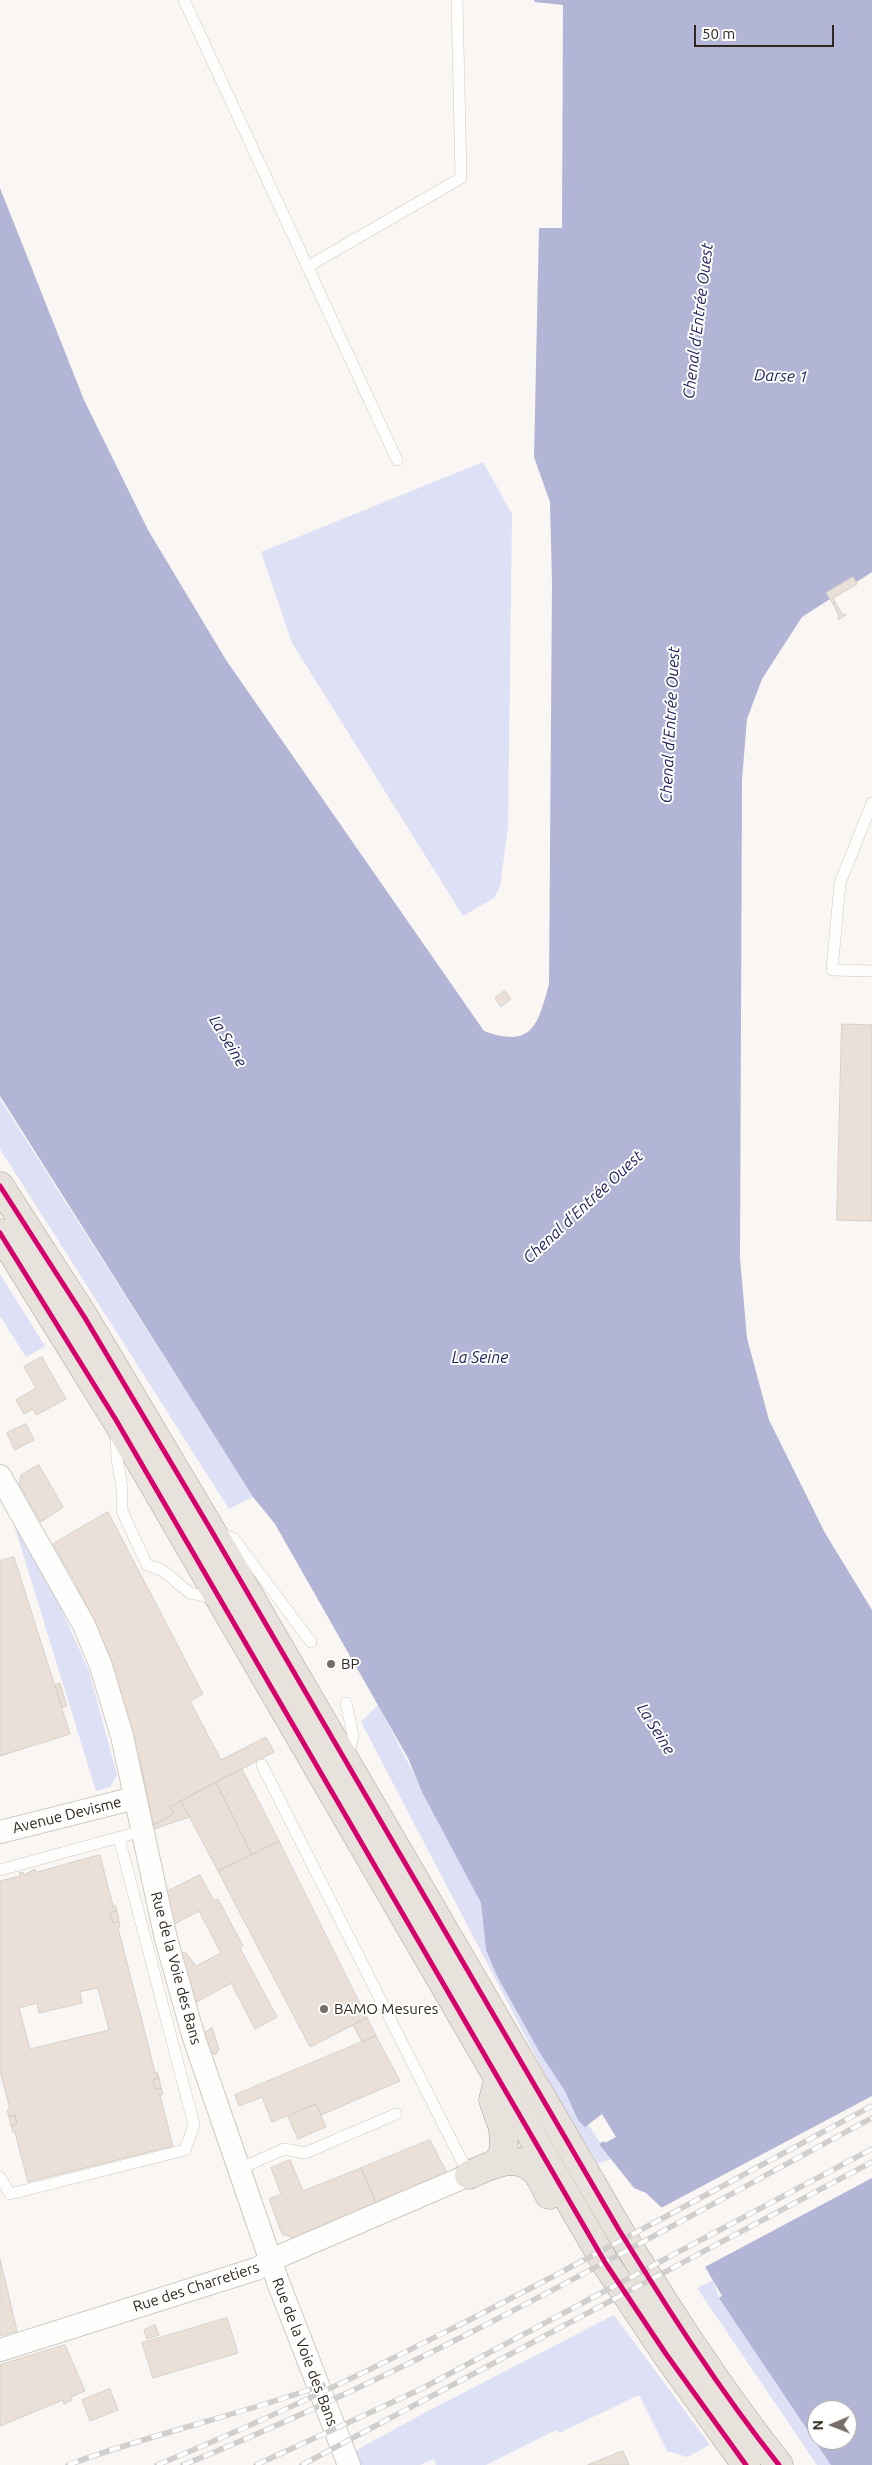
<!DOCTYPE html>
<html>
<head>
<meta charset="utf-8">
<style>
	body { margin:0 }
	#map { position:relative; width:872px; height:2465px; overflow:hidden; background:#f9f6f3; font-family:Ubuntu,sans-serif }
	canvas { display:block }
	.north { position:absolute; left:807px; top:2400px; width:50px; height:50px; box-sizing:border-box; background:#fff; border:1px solid #aca9a5; border-radius:50%; rotate:269deg; font-size:14px; font-weight:700; line-height:20px; text-align:center; color:#30271e }
	.north::after { content:''; display:block; margin:auto; width:18px; height:22px; background:#766f69; clip-path:polygon(50% 0,100% 100%,50% 72%,0 100%) }
	.scale { position:absolute; left:694px; top:25px; width:140px; height:22px; box-sizing:border-box; border:2px solid #30271e; border-top:0; padding-left:6px; font-size:15px; line-height:18px; white-space:nowrap; color:#30271e; -webkit-text-stroke:4px #fff; paint-order:stroke }
</style>
</head>
<body>
<div id="map">
<canvas width="872" height="2465"></canvas>
<div class="north">N</div>
<div class="scale">50 m</div>
</div>
<script>
const context = document.querySelector('canvas').getContext('2d');
context.lineJoin = 'round';
function fill(path, color) { context.fillStyle = color; context.fill(path, 'evenodd'); }
function stroke(path, color, width, dash) { context.strokeStyle = color; context.lineWidth = width; context.lineCap = dash ? 'butt' : 'round'; context.setLineDash(dash || []); context.stroke(path); }
function label(font, color, halo, rows, align = 'center') {
  context.font = font + ' Ubuntu,sans-serif'; context.lineWidth = 4; context.setLineDash([]); context.textBaseline = 'middle'; context.strokeStyle = halo; context.fillStyle = color; for (const [text, x, y, turn = 0] of rows) {
    context.save(); context.translate(x, y); context.rotate((+turn || 0) * Math.PI / 180); context.textAlign = isNaN(turn) ? turn : align; if (halo) context.strokeText(text, 0, 0); context.fillText(text, 0, 0); context.restore();
  }
}
const green = new Path2D(`
	M483,462L512,514L508,827L500,887L494,898L463,916L292,643L261,552Z
	M0,1099L253,1497L229,1509L0,1149Z
	M0,1274L45,1346L26,1357L0,1316Z
	M14,1525L44,1571L89,1671L117,1775L110,1787L96,1791Z
	M378,1705L481,1903L486,1950L497,1976L534,2042L611,2159L598,2164L554,2091L361,1722Z
	M713,2280L719,2298L832,2465H817L697,2288Z
	M614,2315L710,2445L687,2457L667,2451L639,2395L559,2433L556,2430L486,2465H436L434,2459L420,2465H359L353,2452L426,2412Z`);
const water = new Path2D(`
	M534,0H872V572L802,617L762,679L747,719L742,780L740,1258L747,1338L769,1420L825,1533L872,1610V2465H831L719,2298L722,2296L678,2220L676,2221L646,2193L634,2188L599,2144L604,2141L605,2143L616,2137L602,2114L585,2127L578,2120L565,2091L540,2053L497,1976L486,1950L481,1903L422,1792L408,1758L275,1524L253,1497L0,1096V188L84,400L148,530L226,660L484,1031C533,1049 538,1024 549,984L552,583L550,502L534,457L539,228H562L563,5L535,2ZM817,2410H847V2440H817Z`);
const pier = new Path2D(`
	M872,2096V2178L703,2268L677,2223H674L659,2209Z`);
const building = new Path2D(`
	M853,577L857,584L833,598L835,602L833,604L826,593Z
	M835,602L842,614L846,615L838,620L839,616L833,604Z
	M505,991L511,999L501,1007L495,998Z
	M842,1024L872,1025V1221L837,1220Z
	M42,1357L66,1399L36,1415L33,1409L24,1414L16,1400L36,1388L24,1367Z
	M26,1424L34,1440L15,1450L7,1433Z
	M39,1465L63,1507L41,1522L19,1484L21,1475Z
	M108,1512L203,1694L190,1701L221,1760L266,1737L274,1752L170,1807L174,1814L153,1825L143,1774L108,1652L75,1582L53,1544Z
	M14,1557L70,1734L0,1756V1561Z
	M60,1683L67,1706L62,1708L55,1685Z
	M242,1769L279,1841L252,1855L216,1782Z
	M216,1782L252,1855L218,1871L181,1801Z
	M181,1801L189,1817L154,1829L153,1825L174,1814L170,1807Z
	M279,1841L367,2018L310,2047L218,1871Z
	M100,1855L113,1906L115,1905L117,1911L110,1913L113,1923L119,1921L120,1927L118,1928L142,2021L155,2073L157,2072L159,2078L153,2080L155,2089L161,2088L163,2094L160,2095L173,2146L28,2182L15,2132H13L11,2126L17,2124L15,2115L9,2117L7,2110L10,2109L0,2071V1881L20,1876L19,1873L23,1872L24,1875L35,1869L36,1872ZM98,1988L109,2030L30,2049L19,2008L37,2003L39,2013L82,2003L80,1992Z
	M200,1875L214,1901L218,1899L243,1946L240,1948L277,2017L255,2029L231,1983L195,2003L181,1953L185,1952L196,1966L221,1953L199,1911L174,1924L166,1892Z
	M117,1911L119,1921L113,1923L110,1913Z
	M367,2018L376,2036L362,2042L353,2025Z
	M212,2028L219,2049L215,2055L209,2050L203,2031L206,2032Z
	M376,2036L400,2081L321,2115L316,2104L272,2122L262,2097L239,2106L235,2095Z
	M159,2078L161,2088L155,2089L153,2080Z
	M316,2104L326,2127L298,2139L288,2116Z
	M15,2115L17,2124L11,2126L9,2117Z
	M430,2140L448,2175L377,2205L361,2168Z
	M290,2160L303,2191L361,2168L377,2205L296,2239L282,2234L269,2199L281,2194L271,2168Z
	M0,2259L17,2331L0,2336Z
	M227,2318L238,2353L153,2378L142,2343Z
	M155,2325L159,2335L147,2339L144,2330Z
	M65,2345L85,2391L71,2397L72,2400L64,2404L63,2400L0,2426V2365Z
	M110,2389L118,2410L90,2421L82,2400Z
	M623,2451L629,2465H588Z`);
const service = new Path2D(`
	M184,0L397,460
	M307,267L461,178L457,0
	M872,803L840,883L832,970L872,971
	M116,1434L117,1458L122,1488V1511L147,1565L162,1570L190,1593L217,1599
	M218,1532L234,1539L311,1642
	M346,1703L353,1735L348,1756
	M262,1765L469,2175
	M0,1870L142,1831
	M239,2169L284,2149L305,2153L396,2114
	M0,2177L10,2194L185,2150L194,2125L119,1838`);
const minor = new Path2D(`
	M0,1476L84,1625L101,1666L122,1736L166,1939L194,2038L278,2282L349,2465
	M0,1832L135,1798
	M0,2350L256,2269L280,2256L469,2175`);
const primary = new Path2D(`
	M0,1186L85,1318L211,1530L619,2230C669,2311 720,2391 779,2465
	M0,1233L116,1420L606,2264L666,2354L746,2465
	M498,2162L504,2150L503,2128L493,2100L498,2080
	M469,2175C489,2166 516,2151 535,2171C541,2177 545,2187 549,2195`);
const rail = new Path2D(`
	M68,2465C151,2434 239,2415 323,2385
	M157,2465C404,2364 636,2231 872,2106
	M183,2465C421,2369 646,2239 872,2118
	M256,2465L419,2390L872,2149
	M302,2465L872,2162`);
const cycleway = new Path2D(`
	M0,1186L85,1318L211,1530L619,2230C669,2311 720,2391 779,2465
	M0,1233L116,1420L606,2264L666,2354L746,2465`);
const markers = [
	[331,1664,5,"#766f69"],
	[324,2009,5,"#766f69"]
];
const poiNames = [
	["BP",341,1664],
	["BAMO Mesures",334,2009]
];
const streetNames = [
	["Avenue Devisme",67,1815,-14],
	["Rue de la Voie des Bans",176,1968,75],
	["Rue des Charretiers",196,2287,-18],
	["Rue de la Voie des Bans",305,2352,69]
];
const waterNames = [
	["Chenal d'Entrée Ouest",698,321,-83],
	["Darse 1",781,376,2],
	["Chenal d'Entrée Ouest",670,725,-87],
	["La Seine",228,1041,59],
	["Chenal d'Entrée Ouest",583,1207,-43],
	["La Seine",480,1358],
	["La Seine",656,1729,58]
];
fill(green, '#dee0f6');
fill(water, '#b2b5d5');
fill(pier, '#f9f6f3');
fill(building, '#eae0d8');
stroke(building, '#d5d0ca', 1);
stroke(service, '#cfc9c4', 12);
stroke(minor, '#cfc9c4', 24);
stroke(primary, '#aba195', 29);
stroke(service, '#fefefd', 11);
stroke(minor, '#fefefd', 22);
stroke(primary, '#e7e2dc', 28);
stroke(rail, '#d0cfce', 5.5);
stroke(rail, '#fff', 4, [11]);
stroke(cycleway, '#d6006c', 5);
for (const [x, y, r, color] of markers) { const dot = new Path2D(); dot.arc(x, y, r, 0, 2 * Math.PI); context.fillStyle = color; context.fill(dot); stroke(dot, '#fff', 2); }
label('15px', '#30271e', '#fff', poiNames, 'left');
label('15px', '#30271e', '#fff', streetNames);
label('italic 16px', '#22225a', '#fff', waterNames);
</script>
</body>
</html>
